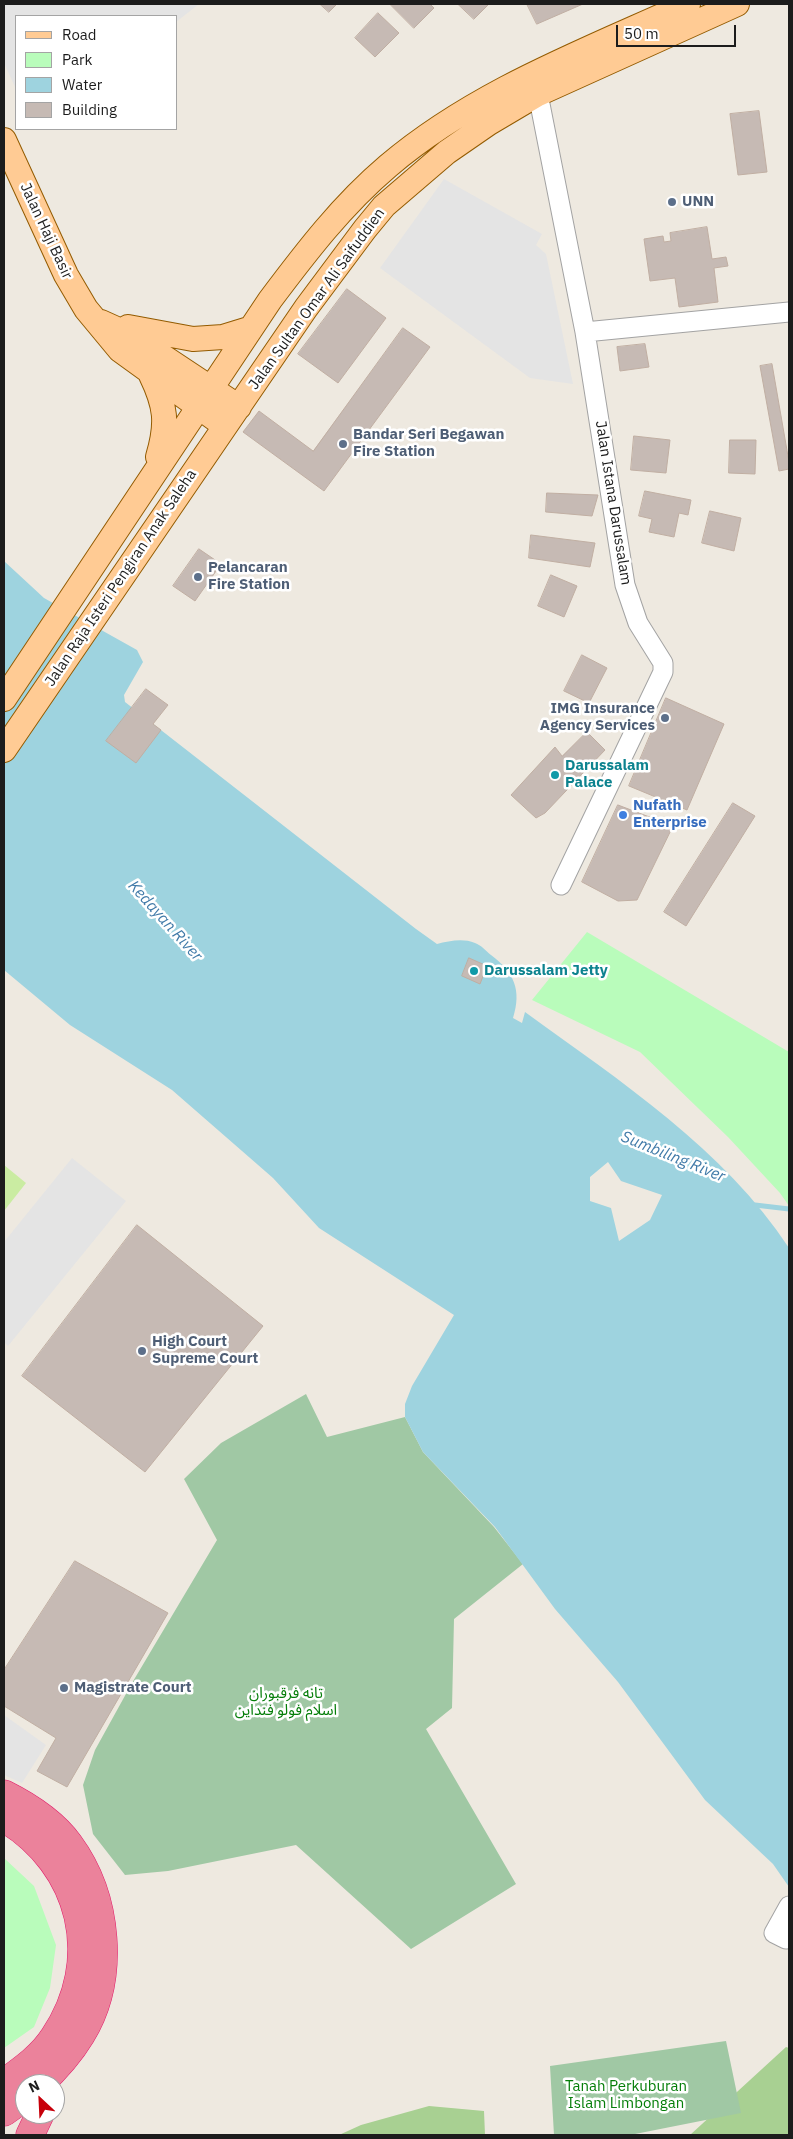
<!DOCTYPE html>
<html>
<head>
<meta charset="utf-8">
<style>
	body { margin:0 }
	#map { position:relative; width:793px; height:2139px; overflow:hidden; background:#eee9e0; font-family:"IBM Plex Sans",sans-serif }
	canvas { display:block }
	.frame { position:absolute; inset:0; border:5px solid #1c1c1c; pointer-events:none }
	.legend { position:absolute; left:15px; top:15px; width:162px; height:115px; box-sizing:border-box; background:#fff; border:1px solid #a4a4a4; margin:0; padding:6px 9px; list-style:none; font-size:15px; color:#1c1c1c }
	.legend li { display:flex; align-items:center; gap:10px; height:25px }
	.legend b { width:25px; border:1px solid #a4a4a4 }
	.north { position:absolute; left:15px; top:2074px; width:50px; height:50px; box-sizing:border-box; background:#fff; border:1px solid #a4a4a4; border-radius:50%; rotate:335deg; font-size:14px; font-weight:700; line-height:20px; text-align:center; color:#1c1c1c }
	.north::after { content:''; display:block; margin:auto; width:18px; height:22px; background:#c7000a; clip-path:polygon(50% 0,100% 100%,50% 72%,0 100%) }
	.scale { position:absolute; left:616px; top:25px; width:120px; height:22px; box-sizing:border-box; border:2px solid #1c1c1c; border-top:0; padding-left:6px; font-size:15px; line-height:18px; white-space:nowrap; color:#1c1c1c; -webkit-text-stroke:4px #fff; paint-order:stroke }
</style>
</head>
<body>
<div id="map">
<canvas width="793" height="2139"></canvas>
<div class="frame"></div>
<ul class="legend">
<li><b style="height:6px;background:#ffcb94"></b>Road</li>
<li><b style="height:14px;background:#b9fcbb"></b>Park</li>
<li><b style="height:14px;background:#9ed3df"></b>Water</li>
<li><b style="height:14px;background:#c6bab4"></b>Building</li>
</ul>
<div class="north">N</div>
<div class="scale">50 m</div>
</div>
<script>
const context = document.querySelector('canvas').getContext('2d');
context.lineJoin = 'round';
function fill(path, color) { context.fillStyle = color; context.fill(path, 'evenodd'); }
function stroke(path, color, width, dash) { context.strokeStyle = color; context.lineWidth = width; context.lineCap = dash ? 'butt' : 'round'; context.setLineDash(dash || []); context.stroke(path); }
function label(font, color, halo, rows, align = 'center') {
  context.font = font + ' "IBM Plex Sans","Noto Sans Arabic",sans-serif'; context.lineWidth = 5; context.setLineDash([]); context.textBaseline = 'middle'; context.strokeStyle = halo; context.fillStyle = color; for (const [text, x, y, turn = 0] of rows) {
    context.save(); context.translate(x, y); context.rotate((+turn || 0) * Math.PI / 180); context.textAlign = isNaN(turn) ? turn : align; if (halo) context.strokeText(text, 0, 0); context.fillText(text, 0, 0); context.restore();
  }
}
const grass = new Path2D(`
	M4,1165L26,1183L4,1211Z`);
const forest = new Path2D(`
	M786,2047L789,2048V2135H690Z
	M429,2106L484,2111L485,2135H339L361,2125Z`);
const cemetery = new Path2D(`
	M306,1394L327,1437L405,1417L423,1452L494,1527L523,1564L454,1619L452,1708L426,1729L516,1884L411,1949L296,1845L168,1871L125,1875L93,1834L83,1785L95,1750L132,1683L217,1540L184,1479L221,1443Z
	M726,2041L741,2113L630,2135H554L550,2066Z`);
const park = new Path2D(`
	M587,932L789,1052V1206L780,1193L728,1137L640,1052L532,1000Z
	M4,1858L34,1886L56,1945L50,1988L34,2027L4,2048Z`);
const parking = new Path2D(`
	M4,4H199L176,22V16H16V89L4,63Z
	M444,179L542,234L536,245L546,254L573,384L530,378L380,268Z
	M72,1158L126,1201L8,1346L4,1342V1242Z
	M4,1715L46,1745L22,1783L4,1775Z`);
const water = new Path2D(`
	M4,561L44,598L137,650L143,662L124,695L125,702L416,929L437,944C449,941 463,938 475,943C481,945 486,951 491,955C514,972 522,990 513,1018L522,1023L525,1012C620,1081 724,1149 789,1248V1887L773,1864L705,1800L618,1682L555,1609L495,1527L423,1452L405,1417V1404L412,1386L454,1315L319,1228L273,1178L172,1090L70,1025L4,970ZM608,1162L621,1181L662,1195L650,1220L619,1241L611,1208L590,1201V1177Z`);
const stream = new Path2D(`
	M755,1205L789,1209`);
const building = new Path2D(`
	M320,4H337L329,12Z
	M390,4H430L434,8L414,28Z
	M458,4H489L474,19Z
	M527,4H583L537,24Z
	M378,13L399,33L375,57L355,38Z
	M759,111L767,172L738,175L730,114Z
	M707,227L712,259L726,257L728,266L714,268L718,302L679,307L675,278L650,281L644,239L663,236L664,242L671,241L670,233Z
	M347,289L386,318L338,383L298,354Z
	M403,328L430,347L324,491L243,432L259,411L313,451Z
	M645,344L649,367L620,371L617,347Z
	M772,364L789,462V469L779,471L760,366Z
	M634,436L670,440L666,473L631,470Z
	M730,440H756L755,474L729,473Z
	M645,491L691,500L688,515L679,513L674,537L649,532L652,519L639,516Z
	M547,493L598,495L592,516L546,512Z
	M710,511L741,518L734,551L702,543Z
	M531,535L595,543L590,567L529,558Z
	M199,549L221,564L195,601L173,586Z
	M551,575L577,586L564,617L538,606Z
	M582,655L607,668L589,703L564,691Z
	M146,689L168,705L153,724L161,730L136,763L106,741Z
	M666,698L724,724L687,810L629,786Z
	M587,732L605,750L545,813L536,818L511,795L555,747L562,756Z
	M733,803L755,816L686,926L664,912Z
	M618,805L673,826L637,900L618,901L582,882Z
	M469,958L487,966L480,984L462,976Z
	M137,1225L263,1326L145,1472L22,1376Z
	M75,1561L168,1613L67,1787L37,1771L56,1738L4,1706V1670Z`);
const minor = new Path2D(`
	M538,94L585,332L625,585L638,623L663,663V672L561,885
	M585,332L789,312
	M789,1906L774,1933L786,1939L789,1935`);
const major = new Path2D(`
	M4,140L66,275L86,309L120,350L225,426
	M101,322L132,336L239,407
	M128,327L193,339L223,337L249,329
	M151,375C166,406 168,423 158,457
	M4,699L270,300C306,252 342,205 388,166C475,92 585,51 688,4
	M4,750L306,308L365,229L384,206L447,152L489,123L538,94L737,4`);
const highway = new Path2D(`
	M4,1794C28,1806 53,1822 69,1844C108,1897 116,1978 81,2035C70,2053 56,2069 40,2084
	M4,1818C83,1865 106,1960 54,2037C42,2056 22,2070 4,2083
	M4,2112L25,2097
	M30,2135L40,2114`);
const markers = [
	[672,202,5,"#5c6f8a"],
	[343,444,5,"#5c6f8a"],
	[198,577,5,"#5c6f8a"],
	[665,718,5,"#5c6f8a"],
	[555,775,5,"#0f9aa8"],
	[623,815,5,"#3f7fe0"],
	[474,971,5,"#0f9aa8"],
	[142,1351,5,"#5c6f8a"],
	[64,1688,5,"#5c6f8a"]
];
const serviceNames = [
	["UNN",682,202],
	["Bandar Seri Begawan",353,435],
	["Fire Station",353,452],
	["Pelancaran",208,568],
	["Fire Station",208,585],
	["IMG Insurance",655,709,"right"],
	["Agency Services",655,726,"right"],
	["High Court",152,1342],
	["Supreme Court",152,1359],
	["Magistrate Court",74,1688]
];
const streetNames = [
	["Jalan Haji Basir",46,231,65],
	["Jalan Sultan Omar Ali Saifuddien",317,299,-54],
	["Jalan Istana Darussalam",613,503,81],
	["Jalan Raja Isteri Pengiran Anak Saleha",121,578,-56]
];
const cultureNames = [
	["Darussalam",565,766],
	["Palace",565,783],
	["Darussalam Jetty",484,971]
];
const shopNames = [
	["Nufath",633,806],
	["Enterprise",633,823]
];
const parkNames = [
	["تانه فرقبوران",286,1694],
	["اسلام فولو فنداين",286,1711],
	["Tanah Perkuburan",626,2087],
	["Islam Limbongan",626,2104]
];
const waterNames = [
	["Kedayan River",165,921,48],
	["Sumbiling River",673,1157,22]
];
fill(grass, '#caeca2');
fill(forest, '#a8d092');
fill(cemetery, '#a0c8a4');
fill(park, '#b9fcbb');
fill(parking, '#e4e4e4');
fill(water, '#9ed3df');
stroke(stream, '#9ed3df', 5);
fill(building, '#c6bab4');
stroke(building, '#c0aea2', 1);
stroke(minor, '#a3a3a3', 21);
stroke(major, '#935b00', 26);
stroke(highway, '#e01968', 29);
stroke(minor, '#fff', 19);
stroke(major, '#ffcb94', 24);
stroke(highway, '#eb829b', 28);
for (const [x, y, r, color] of markers) { const dot = new Path2D(); dot.arc(x, y, r, 0, 2 * Math.PI); context.fillStyle = color; context.fill(dot); stroke(dot, '#fff', 2); }
label('bold 15px', '#4e5e75', '#fff', serviceNames, 'left');
label('15px', '#1c1c1c', '#fff', streetNames);
label('bold 15px', '#0d838f', '#fff', cultureNames, 'left');
label('bold 15px', '#366cbe', '#fff', shopNames, 'left');
label('15px', '#057e09', '#fff', parkNames);
label('italic 16px', '#407aa8', '#fff', waterNames);
</script>
</body>
</html>
